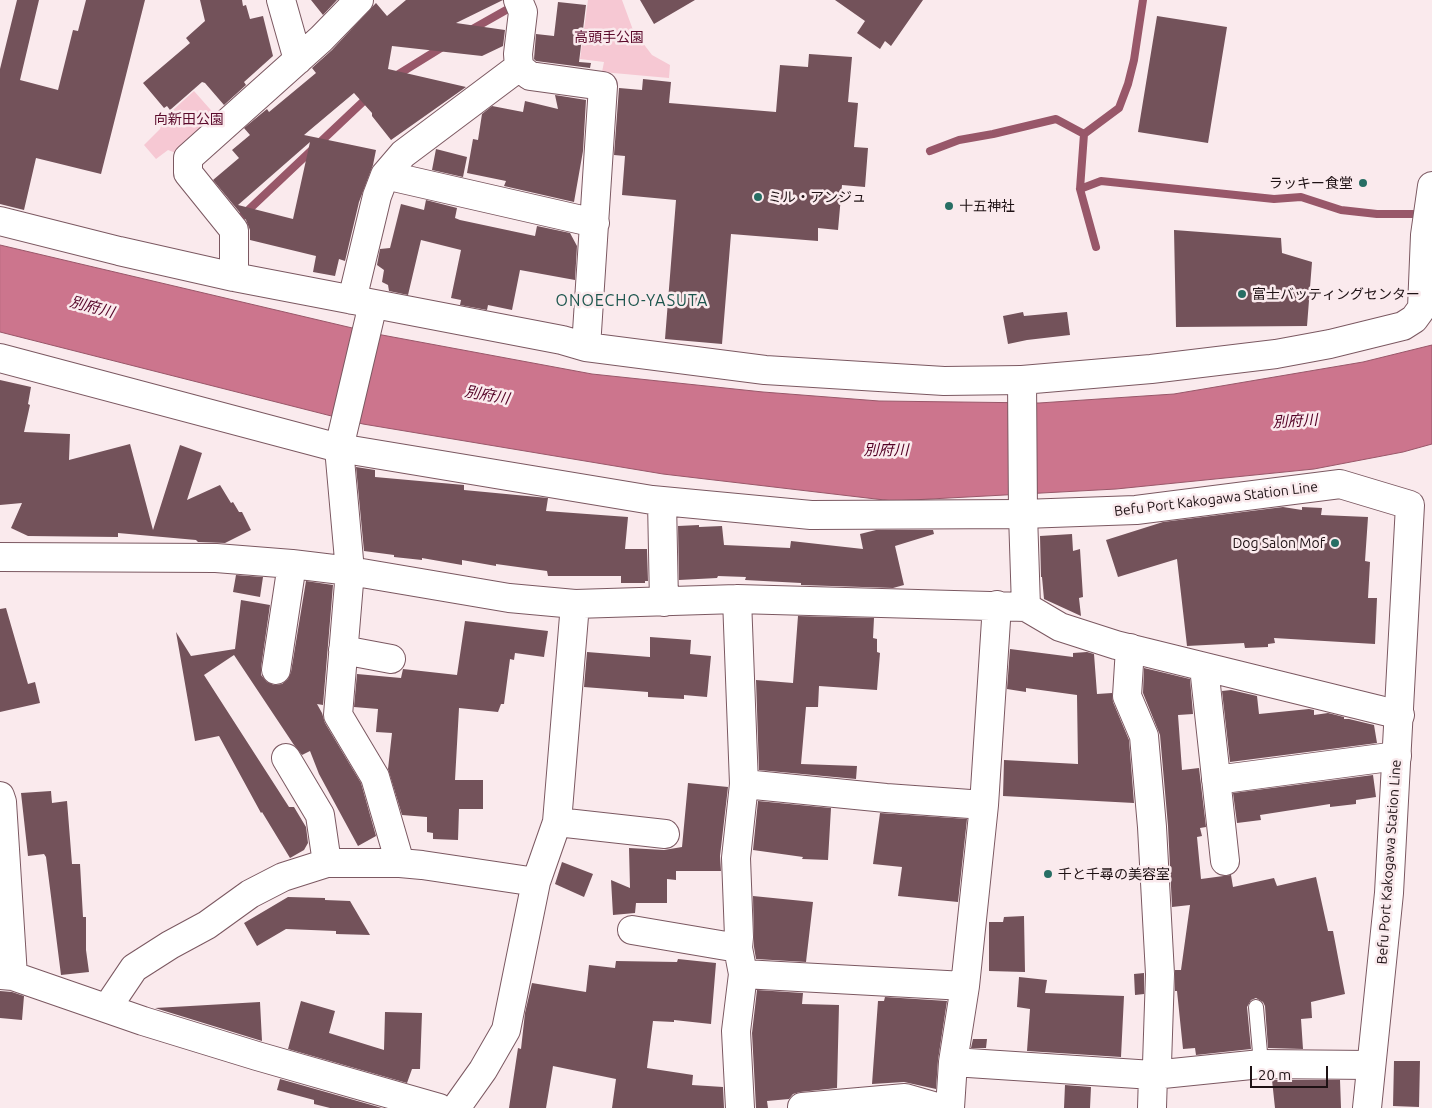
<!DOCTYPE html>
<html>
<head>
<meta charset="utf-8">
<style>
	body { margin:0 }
	#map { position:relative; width:1432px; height:1108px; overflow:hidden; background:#faeaed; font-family:Ubuntu,sans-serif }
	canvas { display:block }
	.scale { position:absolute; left:1250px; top:1066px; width:78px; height:22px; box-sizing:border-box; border:2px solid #1e1114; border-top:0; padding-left:6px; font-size:15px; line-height:18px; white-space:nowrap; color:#1e1114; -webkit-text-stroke:4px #faeaed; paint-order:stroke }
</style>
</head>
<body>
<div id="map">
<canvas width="1432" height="1108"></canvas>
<div class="scale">20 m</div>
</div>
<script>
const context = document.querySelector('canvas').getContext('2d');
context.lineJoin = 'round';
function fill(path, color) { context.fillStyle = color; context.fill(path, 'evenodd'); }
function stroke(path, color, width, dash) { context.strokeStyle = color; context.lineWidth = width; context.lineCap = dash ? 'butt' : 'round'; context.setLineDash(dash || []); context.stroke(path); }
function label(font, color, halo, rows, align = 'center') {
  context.font = font + ' Ubuntu,"Noto Sans JP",sans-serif'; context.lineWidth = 5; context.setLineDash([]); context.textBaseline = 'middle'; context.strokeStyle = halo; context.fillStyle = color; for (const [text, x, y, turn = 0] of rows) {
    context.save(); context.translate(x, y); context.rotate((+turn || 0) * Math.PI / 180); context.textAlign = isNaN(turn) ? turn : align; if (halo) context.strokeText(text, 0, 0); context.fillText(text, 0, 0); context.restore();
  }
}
const green = new Path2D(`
	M588,0H622L633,30L652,55L670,65L669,78L602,72L604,62L580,59Z
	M194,91L217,117L176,153L168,150L156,159L144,145L160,129L163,119Z`);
const water = new Path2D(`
	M0,245L382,335L592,374L763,392L879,401L1039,403L1174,394L1363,362L1432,345V444L1403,452L1314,469L1116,489L893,501L663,474L363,424L0,332Z`);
const stream = new Path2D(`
	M469,31L515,5
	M394,77L444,46
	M1084,134L1119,108L1128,84L1134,60L1143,0
	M930,151L959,140L993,134L1056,119L1084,134L1080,189L1096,247
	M1080,189L1101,181L1274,199L1301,197L1341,210L1377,214H1415
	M241,217L369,96`);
const building = new Path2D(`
	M17,0H39L20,80L58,90L73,30L78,31L86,0H145L101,174L36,158L24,210L0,204V69Z
	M200,0H242L243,6L246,5L250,19L263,16L273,56L244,82L246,85L224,105L205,83L202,82L170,110L167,106L164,108L143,83L190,43L186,38L205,21Z
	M311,0H337L323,15Z
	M406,0H503L456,23L505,30L503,46L482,56L392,46L388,69L466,87L391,140L372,116V113L354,93L304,135L376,150L373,165L359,202L345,261L339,259L335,276L313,272L316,256L250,240V230L246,220L213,180L239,158L232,150L250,135L244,128L267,109L269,112L316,73L312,68L332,50L373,6L376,3L387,16ZM310,142L293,219L238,205Z
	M640,0H695L654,24Z
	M835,0H923L891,46L885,41L880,49L857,33L865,21Z
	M558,2L586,5L579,62L591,63L590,68L536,61L534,59L536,34L554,36Z
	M1157,16L1227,27L1208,143L1138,132Z
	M809,54L852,57L848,102L858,103L854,147L868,148L865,187L842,185L838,230L818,228V241L731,234L722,344L665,339L676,200L622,195L625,156L614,155L619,88L642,90L643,79L671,82L669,103L776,112L780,65L808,67Z
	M555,95L586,100L583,151L574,202L504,186L506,181L467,173L473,139L478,140L482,114L492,106L523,112L525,101L558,109Z
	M436,149L467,157L463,177L432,170Z
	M426,200L457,208L455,218L460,220L535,236L537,226L570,233L577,246L575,280L520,270L512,310L488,305L487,310L460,305L461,300L451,298L461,250L421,240L408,295L389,291L388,285L382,282L384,270L377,265L380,249L390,248L401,204L424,210Z
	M1174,230L1281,238L1282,253L1312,262L1307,326L1176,327Z
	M1023,312L1024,316L1067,312L1070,335L1027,340L1008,344L1003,316Z
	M0,380L31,387L28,404L30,405L24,432L70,434L69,460L130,444L153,530L180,445L202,453L187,500L220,485L231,503L233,502L239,512H242L251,530L225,543L198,542L196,540L118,533V537L28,536L11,528L22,503L0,505Z
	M356,467L375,470V477L464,485V490L548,498L546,511L628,517L625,549H647L648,581H645V583H621V576H548L547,571L496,564V566L462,560V565L422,558V560L394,557V555L364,551Z
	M1283,507L1302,510V507L1322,508L1321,515L1368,517L1365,561L1370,562L1368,598H1377L1375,644L1274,638L1275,643L1268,644V647L1245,648L1244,643L1187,646L1177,559L1118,577L1106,540L1163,522Z
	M699,525V527L722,526L724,545L790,548L791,541L863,549L860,534L876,530H933L934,534L895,546L904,585L893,588L801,585V583L745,580L746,577L718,576L717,578L679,580L678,526Z
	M1072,534L1073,551L1080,549L1083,597L1079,598L1081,616L1044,599L1042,577H1041L1040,536Z
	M236,575L263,577L260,597L233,592Z
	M306,581L333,585L323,705L317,704L322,713L325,723L361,783L376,836L358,846L319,774L310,751L302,755L294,745L234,655L204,675L289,807H294L306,827L308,843L304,850L290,858L262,812L261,813L219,736L195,741L176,632L191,656L235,649L241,600L270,605L261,668V675L267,682L274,685L282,684L288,679L291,672Z
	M6,608L28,684L35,682L40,703L0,712V609Z
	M798,616L874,618L873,638L877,639V652L880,653L877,690L819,686L818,707H806L801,764L857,766L856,779L759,770L756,680L793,683Z
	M465,621L548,631L544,657L515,653L514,660L510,659L504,704H501L498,712L459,708L455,780H483V809H459L458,840L433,839V833L427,832V817L402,815L388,769L392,733L376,732L378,709L354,707L357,674L401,678L403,669L457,675Z
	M650,637L691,640L690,654L711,656L707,697L684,695V699L648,697V692L584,687L587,652L650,657Z
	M1010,649L1073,657V653L1087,652L1094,654L1097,694L1112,693L1113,702L1129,740L1134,803L1003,796L1004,760L1078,764L1077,695L1026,688V692L1007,689Z
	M1144,668L1190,679L1193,714L1178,715L1182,770L1199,768L1206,827L1200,828L1202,836L1197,837L1201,879L1231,875L1233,887L1274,878L1277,886L1316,877L1328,931H1333L1345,994L1311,1002L1312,1018L1301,1019L1303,1049L1268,1048L1265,1006L1263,1002L1256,998L1251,1000L1247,1007L1251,1049L1196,1055L1195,1048L1183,1049L1177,991H1175V970H1181L1190,905L1172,907L1168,826L1160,735L1143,693Z
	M1231,690L1257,696L1259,714L1309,709L1314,710V715L1328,713L1344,717V719H1349L1374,725L1377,743L1230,762L1222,691Z
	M1373,775L1376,797L1356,800V804L1330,807V804L1260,815L1261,820L1237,823L1233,793Z
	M688,783L728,787L720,856L721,871H676V880L667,879V903H636L635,913L613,915L611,880L630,888L629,848L664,850L682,847Z
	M51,791L52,803L67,801L72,864H80L83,917H86V950L89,972L61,975L46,857L44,854L28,856L21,793Z
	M758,801L831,808L828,860L802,859L803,857L753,850Z
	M880,813L967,819L958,902L898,896L902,867L873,864Z
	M562,862L593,874L584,897L555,884Z
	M753,896L813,902L806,962L756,959L754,947Z
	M288,897L325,898V900L350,901L370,935L336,934V931L286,929L257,946L244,923Z
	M1024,916L1025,972L989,971V922H1003L1004,917Z
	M678,959L716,963L711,1024L674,1020V1022L653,1021L647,1068L693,1075L692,1085L723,1087L724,1108H612L616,1079L553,1066L546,1108H509L518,1048L521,1049L525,1013L532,983L586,992L589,965L615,968L616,961L677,962Z
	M1144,973V994L1135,995L1134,974Z
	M1019,977L1047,980L1045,993L1124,996L1121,1057L1027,1051L1030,1009L1017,1007Z
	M757,990L803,993L802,1004L839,1005L837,1088L800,1092L793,1094L789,1099L767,1101L768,1108H756L752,1033Z
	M0,991L12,992L24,996L22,1020L0,1018Z
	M885,997L947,1001L938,1060L936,1089L904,1082L872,1084L878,1001H884Z
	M301,1001L335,1011L329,1033L384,1050L385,1012L422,1013L420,1069H412L407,1083L288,1049Z
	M260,1002L262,1041L155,1008Z
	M973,1039H987L986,1048H971Z
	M1394,1061H1420L1419,1107L1393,1106Z
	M280,1079L382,1108H330L314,1104V1100L277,1090Z
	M1272,1080H1340L1341,1108H1275Z
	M1065,1085L1091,1087L1090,1108H1064Z`);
const lane = new Path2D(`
	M1256,1007L1261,1064`);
const street = new Path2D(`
	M281,0L298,60
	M518,0L523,12L518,54L519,67L530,76L603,86L586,347
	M385,175L595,223
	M0,221L119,251L234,277L562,340L586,347L765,370L944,381L1022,380
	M234,277V230L188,173V158L321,39L359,0
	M352,300L377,196L385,175L403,154L519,67
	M373,304L339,448L350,571L338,715L375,777L400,863
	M0,358L339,448L652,500L811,515L1023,514L1026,607
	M662,501L664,602
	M0,557L216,558L292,564L350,571L509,598L575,604L737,599L1026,607L1060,627L1116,645L1400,715
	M737,599L744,784L736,858L739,937L738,948
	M1130,648L1127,696L1144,736L1152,827L1160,974L1157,1064L1153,1075L1152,1108
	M343,650L391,659
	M1204,667L1225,861
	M276,670L292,564
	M286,758L320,815L327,863
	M1216,780L1397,756
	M744,784L886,798L984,805
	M0,796L2,802L13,976
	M557,822L665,834
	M632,930L738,948L743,974L736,1031L740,1108
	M743,974L965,986
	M0,975L13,976L143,1021L257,1056L439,1108
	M107,1008L134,968L170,945L207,925L250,894L283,877L327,863H400L422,865L536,882
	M953,1062L1153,1075L1261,1064L1371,1065
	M802,1107L905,1098L940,1108
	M456,1108L483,1070L506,1030L536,882L557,822L575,604
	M950,1108L953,1062L965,986L984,805L997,605`);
const secondary = new Path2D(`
	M1367,1108L1389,893L1410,505L1340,484L1136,510L1023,514L1022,380L1151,369L1276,354L1330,344L1403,326L1414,319L1422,308L1425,235L1432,186`);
const markers = [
	[1363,183,5,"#276e64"],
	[758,197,5,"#276e64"],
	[949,206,5,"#276e64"],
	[1242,294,5,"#276e64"],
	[1335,543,5,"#276e64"],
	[1048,874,5,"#276e64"]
];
const parkNames = [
	["高頭手公園",609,37],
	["向新田公園",189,119]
];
const poiNames = [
	["ラッキー食堂",1353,183,"right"],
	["ミル・アンジュ",768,197],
	["十五神社",959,206],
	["富士バッティングセンター",1252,294],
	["Dog Salon Mof",1325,543,"right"],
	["千と千尋の美容室",1058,874]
];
const streetNames = [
	["Befu Port Kakogawa Station Line",1216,499,-7],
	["Befu Port Kakogawa Station Line",1389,862,-86]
];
const waterNames = [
	["別府川",92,307,15],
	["別府川",487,395,10],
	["別府川",1295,421,-3],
	["別府川",886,450]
];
const quarterNames = [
	["ONOECHO-YASUTA",632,301]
];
fill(green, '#f6c8d3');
fill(water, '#cc758d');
stroke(water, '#985769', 1);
stroke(stream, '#985769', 8);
fill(building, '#73525a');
stroke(lane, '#7b5861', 16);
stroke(street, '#7b5861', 30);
stroke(secondary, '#7b5861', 30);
stroke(lane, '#fff', 14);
stroke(street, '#fff', 28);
stroke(secondary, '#fff', 28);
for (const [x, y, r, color] of markers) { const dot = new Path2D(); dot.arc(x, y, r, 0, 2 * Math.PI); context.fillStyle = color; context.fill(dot); stroke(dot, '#faeaed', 2); }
label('14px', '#5b0a2b', '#faeaed', parkNames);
label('14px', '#1e1114', '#faeaed', poiNames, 'left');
label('14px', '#1e1114', '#faeaed', streetNames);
label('italic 15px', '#530125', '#faeaed', waterNames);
context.letterSpacing = '1px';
label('16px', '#1d564e', '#faeaed', quarterNames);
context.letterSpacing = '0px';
</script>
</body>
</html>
